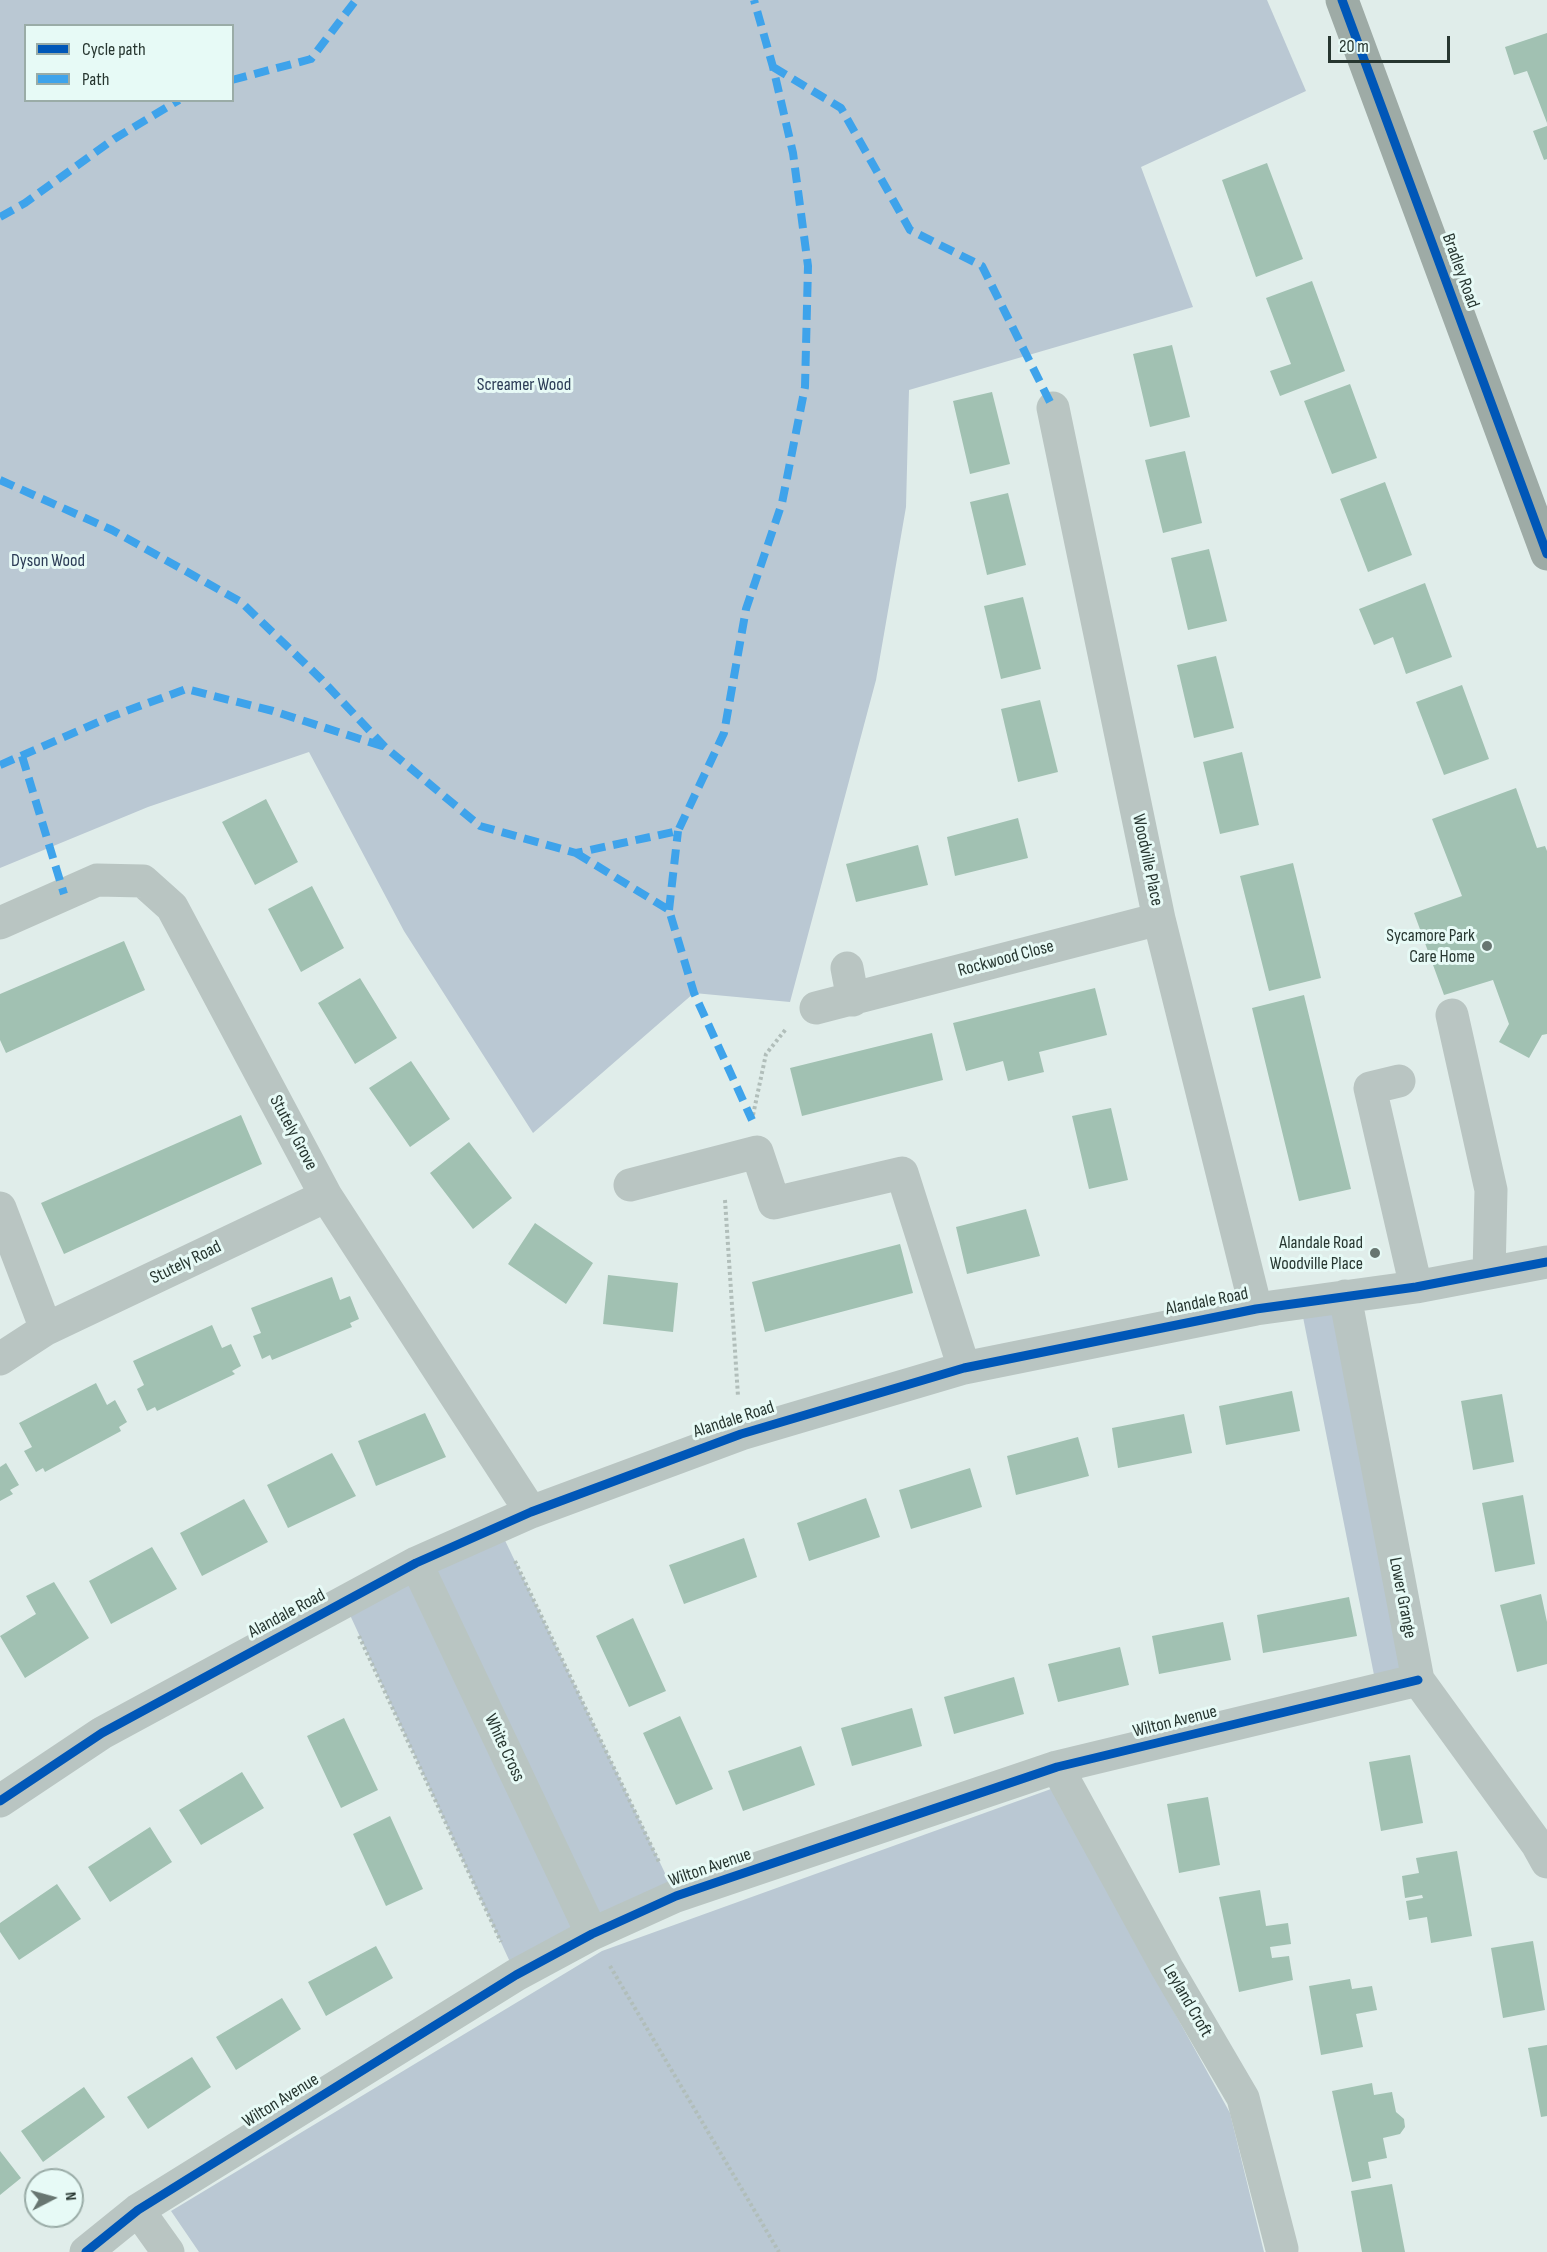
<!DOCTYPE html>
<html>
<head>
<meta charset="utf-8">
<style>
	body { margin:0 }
	#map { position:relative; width:1547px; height:2252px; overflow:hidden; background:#e0edea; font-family:"Sofia Sans Condensed",sans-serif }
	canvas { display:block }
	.legend { position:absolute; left:24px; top:24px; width:210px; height:78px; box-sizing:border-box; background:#e7faf6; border:2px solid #9aaca7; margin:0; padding:8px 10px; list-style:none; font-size:18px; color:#273630 }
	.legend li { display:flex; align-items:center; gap:12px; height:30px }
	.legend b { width:30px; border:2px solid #9aaca7 }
	.north { position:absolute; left:24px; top:2168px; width:60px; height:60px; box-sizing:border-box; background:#e7faf6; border:2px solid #9aaca7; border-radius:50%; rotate:84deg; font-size:16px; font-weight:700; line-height:24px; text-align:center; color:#273630 }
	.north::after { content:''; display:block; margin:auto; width:21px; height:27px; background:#687671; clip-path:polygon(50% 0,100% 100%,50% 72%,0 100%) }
	.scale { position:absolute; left:1328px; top:36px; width:122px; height:27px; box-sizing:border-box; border:3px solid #273630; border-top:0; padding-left:8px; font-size:18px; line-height:21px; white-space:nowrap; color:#273630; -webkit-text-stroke:4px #e7faf6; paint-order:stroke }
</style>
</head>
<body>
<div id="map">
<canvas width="1547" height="2252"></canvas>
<ul class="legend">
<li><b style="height:8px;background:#0057b8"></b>Cycle path</li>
<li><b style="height:8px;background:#3ea3eb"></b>Path</li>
</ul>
<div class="north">N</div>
<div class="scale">20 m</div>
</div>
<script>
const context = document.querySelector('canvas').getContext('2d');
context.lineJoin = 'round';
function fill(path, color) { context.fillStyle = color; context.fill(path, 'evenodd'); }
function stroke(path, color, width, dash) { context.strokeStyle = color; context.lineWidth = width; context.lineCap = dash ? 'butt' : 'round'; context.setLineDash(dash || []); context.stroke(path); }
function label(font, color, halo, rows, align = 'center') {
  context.font = font + ' "Sofia Sans Condensed",sans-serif'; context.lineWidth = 6; context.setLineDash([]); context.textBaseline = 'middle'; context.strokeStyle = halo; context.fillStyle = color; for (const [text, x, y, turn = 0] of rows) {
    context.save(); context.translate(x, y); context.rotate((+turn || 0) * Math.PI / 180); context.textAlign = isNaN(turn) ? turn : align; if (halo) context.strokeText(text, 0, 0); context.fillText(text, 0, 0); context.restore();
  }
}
const green = new Path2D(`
	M0,0H1267L1306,91L1141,167L1193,307L909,390L906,507L876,680L790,1002L694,993L533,1133L404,931L309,752L148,807L0,868ZM26,26H232V100H26Z
	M1345,1296L1418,1680L1377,1690L1300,1302Z
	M499,1528L676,1896L516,1975L344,1602Z
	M1051,1789L1230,2113L1264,2252H199L171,2211L602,1951Z`);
const building = new Path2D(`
	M1547,33V123L1527,71L1514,75L1505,47Z
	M1547,126V159L1544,160L1533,131Z
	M1267,163L1303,259L1256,277L1222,180Z
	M1312,281L1345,371L1280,396L1270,371L1291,364L1266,298Z
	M1172,345L1190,417L1150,427L1133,354Z
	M1350,384L1377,458L1332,474L1304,401Z
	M992,392L1010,464L970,474L953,401Z
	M1185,451L1202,523L1163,533L1145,460Z
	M1385,482L1412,555L1368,572L1340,499Z
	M1008,493L1026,565L987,575L970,502Z
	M1209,549L1227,621L1188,630L1171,558Z
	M1425,583L1452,657L1406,674L1393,637L1374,645L1359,609Z
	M1023,597L1041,669L1001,679L984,606Z
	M1216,656L1234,728L1194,738L1177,665Z
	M1462,685L1489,759L1444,775L1416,702Z
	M1040,700L1058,772L1018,782L1001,709Z
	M1242,752L1259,825L1220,834L1203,762Z
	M1516,788L1537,848L1545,846L1547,851V1034L1542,1035L1529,1058L1499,1042L1509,1024L1493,980L1444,995L1414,913L1462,896L1432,819Z
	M266,799L298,862L255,885L222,822Z
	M1018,818L1028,858L955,876L947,837Z
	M918,845L928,885L856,902L846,864Z
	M1293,863L1321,978L1269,991L1240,876Z
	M312,886L344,948L301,972L268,909Z
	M124,941L145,990L6,1053L0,1040V994Z
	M360,978L397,1038L355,1064L318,1003Z
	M1095,988L1107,1035L1039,1052L1044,1072L1008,1081L1003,1061L966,1071L953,1023Z
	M1304,995L1351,1189L1299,1201L1252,1008Z
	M932,1033L943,1080L802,1116L790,1068Z
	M411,1061L450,1119L410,1147L369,1088Z
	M1111,1108L1128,1180L1089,1189L1072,1116Z
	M241,1115L262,1164L64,1254L41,1203Z
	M469,1142L512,1198L473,1229L430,1173Z
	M1026,1209L1040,1256L967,1274L956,1227Z
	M535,1223L593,1263L566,1304L508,1264Z
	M900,1244L913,1293L765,1332L752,1282Z
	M608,1275L678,1283L673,1332L603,1324Z
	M332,1277L340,1300L350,1296L359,1319L350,1323L352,1327L272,1360L270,1355L262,1359L253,1336L261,1333L251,1308Z
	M212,1325L222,1348L231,1344L241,1366L232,1371L235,1374L157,1411L155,1407L147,1411L137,1389L144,1385L133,1361Z
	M96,1383L107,1405L115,1400L127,1422L119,1427L121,1431L45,1472L43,1468L36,1472L24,1451L32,1447L19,1423Z
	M1292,1391L1300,1431L1226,1445L1219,1406Z
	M1502,1394L1514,1462L1473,1470L1461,1401Z
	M425,1413L446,1457L376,1486L358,1441Z
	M1184,1414L1192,1453L1118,1468L1112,1428Z
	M1078,1437L1089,1476L1016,1495L1007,1456Z
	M332,1453L356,1496L288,1528L267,1485Z
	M6,1463L19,1485L10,1490L13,1494L0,1501V1467Z
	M970,1468L982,1507L911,1529L899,1490Z
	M1523,1495L1535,1564L1495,1572L1482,1503Z
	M866,1498L880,1537L809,1561L797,1523Z
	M244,1499L268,1542L202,1576L180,1533Z
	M744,1538L757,1577L684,1604L669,1565Z
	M152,1547L177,1589L111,1624L89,1581Z
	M54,1582L89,1638L25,1678L0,1636L36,1614L26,1596Z
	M1541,1594L1547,1622V1664L1517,1672L1500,1605Z
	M1349,1597L1357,1636L1263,1653L1257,1615Z
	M633,1618L666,1691L629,1707L596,1636Z
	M1223,1622L1231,1660L1159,1674L1152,1636Z
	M1120,1647L1129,1685L1058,1702L1048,1664Z
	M1014,1677L1024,1714L954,1734L944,1697Z
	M912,1708L922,1746L852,1766L841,1728Z
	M680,1716L713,1789L676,1805L643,1733Z
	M344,1718L378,1790L341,1808L307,1736Z
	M801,1746L815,1785L743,1811L728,1771Z
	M1410,1755L1423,1823L1381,1831L1369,1762Z
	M242,1772L264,1808L201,1845L179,1810Z
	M1208,1797L1220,1865L1179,1873L1167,1804Z
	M390,1816L423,1889L386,1906L353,1834Z
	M150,1827L172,1862L110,1902L88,1867Z
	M1457,1851L1472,1936L1431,1943L1427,1917L1409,1920L1406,1901L1423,1898L1422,1895L1405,1898L1402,1876L1419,1873L1416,1858Z
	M57,1884L81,1919L19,1960L0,1932V1923Z
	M1260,1890L1266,1926L1288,1923L1291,1944L1270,1947L1272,1958L1289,1956L1293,1980L1239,1992L1219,1897Z
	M1533,1941L1545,2010L1503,2018L1491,1948Z
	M376,1946L393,1978L326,2016L308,1982Z
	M1350,1979L1352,1989L1372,1986L1377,2010L1356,2014L1363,2047L1321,2055L1309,1986Z
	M282,1998L301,2029L236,2070L216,2037Z
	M1547,2045V2116L1541,2117L1528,2048Z
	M192,2057L211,2087L148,2129L127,2097Z
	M1372,2083L1374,2095L1392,2092L1396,2112L1404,2119L1405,2127L1400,2134L1383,2138L1387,2158L1368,2162L1371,2178L1352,2182L1332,2091Z
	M84,2087L105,2117L43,2162L21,2131Z
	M0,2151L21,2178L0,2195Z
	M1392,2184L1405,2252H1362L1351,2191Z`);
const path = new Path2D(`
	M753,1115L766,1054L786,1029
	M725,1200L738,1396
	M515,1561L659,1862
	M359,1636L501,1942
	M610,1966L779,2252`);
const minor = new Path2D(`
	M1053,408L1159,919L1256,1309
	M0,923L97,880L143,881L172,907L326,1196L531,1512
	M847,968L853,1000
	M816,1008L1159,919
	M1452,1015L1491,1190L1489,1273
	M1399,1081L1370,1088L1416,1287
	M630,1185L757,1152L774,1203L902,1173L964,1368
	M0,1208L46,1329L0,1359
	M1345,1296L1418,1680L1537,1844L1547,1862
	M46,1329L326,1196
	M416,1563L592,1934
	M1057,1767L1167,1968L1243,2098L1282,2249
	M0,1801L102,1733L416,1563L531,1512L741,1434L964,1368L1256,1309L1416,1287L1547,1262
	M138,2210L168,2252
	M86,2252L138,2210L516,1975L592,1934L676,1896L1057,1767L1418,1680`);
const major = new Path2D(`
	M1342,0L1547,554`);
const quiet = new Path2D(`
	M773,67L841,108L910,230L982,266L1053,408
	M232,80L311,59L356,0
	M0,217L25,203L114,139L179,100
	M0,480L112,530L241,602L322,680L385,747L480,826L576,853L678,831L724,733L746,609L782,503L805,387L808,266L793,153L773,67L754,0
	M22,756L64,894
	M0,765L110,717L186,689L273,711L385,747
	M576,853L669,910L694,993L752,1120
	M669,910L678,831`);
const cycleway = new Path2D(`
	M1342,0L1547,554
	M0,1801L102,1733L416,1563L531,1512L741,1434L964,1368L1256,1309L1416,1287L1547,1262
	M86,2252L138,2210L516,1975L592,1934L676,1896L1057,1767L1418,1680`);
const markers = [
	[1487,946,6,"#687671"],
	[1375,1253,6,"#687671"]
];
const streetNames = [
	["Bradley Road",1460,271,70],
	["Woodville Place",1147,860,78],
	["Rockwood Close",1006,959,-15],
	["Stutely Grove",293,1133,62],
	["Stutely Road",186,1263,-26],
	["Alandale Road",1207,1302,-11],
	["Alandale Road",734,1420,-18],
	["Lower Grange",1402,1598,79],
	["Alandale Road",287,1614,-28],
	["Wilton Avenue",1175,1722,-14],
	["White Cross",504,1748,65],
	["Wilton Avenue",710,1868,-19],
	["Leyland Croft",1187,2001,60],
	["Wilton Avenue",281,2101,-32]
];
const parkNames = [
	["Screamer Wood",524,385],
	["Dyson Wood",48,561]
];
const poiNames = [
	["Sycamore Park",1475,936],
	["Care Home",1475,957],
	["Alandale Road",1363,1243],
	["Woodville Place",1363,1264]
];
fill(green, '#bac8d3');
fill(building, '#a1c1b2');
stroke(path, '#b1beba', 4, [3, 3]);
stroke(minor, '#b9c5c2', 33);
stroke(major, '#9eaba6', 33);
stroke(quiet, '#3ea3eb', 8, [15, 8]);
stroke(cycleway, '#0057b8', 9);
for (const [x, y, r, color] of markers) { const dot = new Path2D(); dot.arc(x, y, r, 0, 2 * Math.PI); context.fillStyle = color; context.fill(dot); stroke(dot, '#e7faf6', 2); }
label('18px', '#273630', '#e7faf6', streetNames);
label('18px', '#2b3b55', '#e7faf6', parkNames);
label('18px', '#273630', '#e7faf6', poiNames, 'right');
</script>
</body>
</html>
